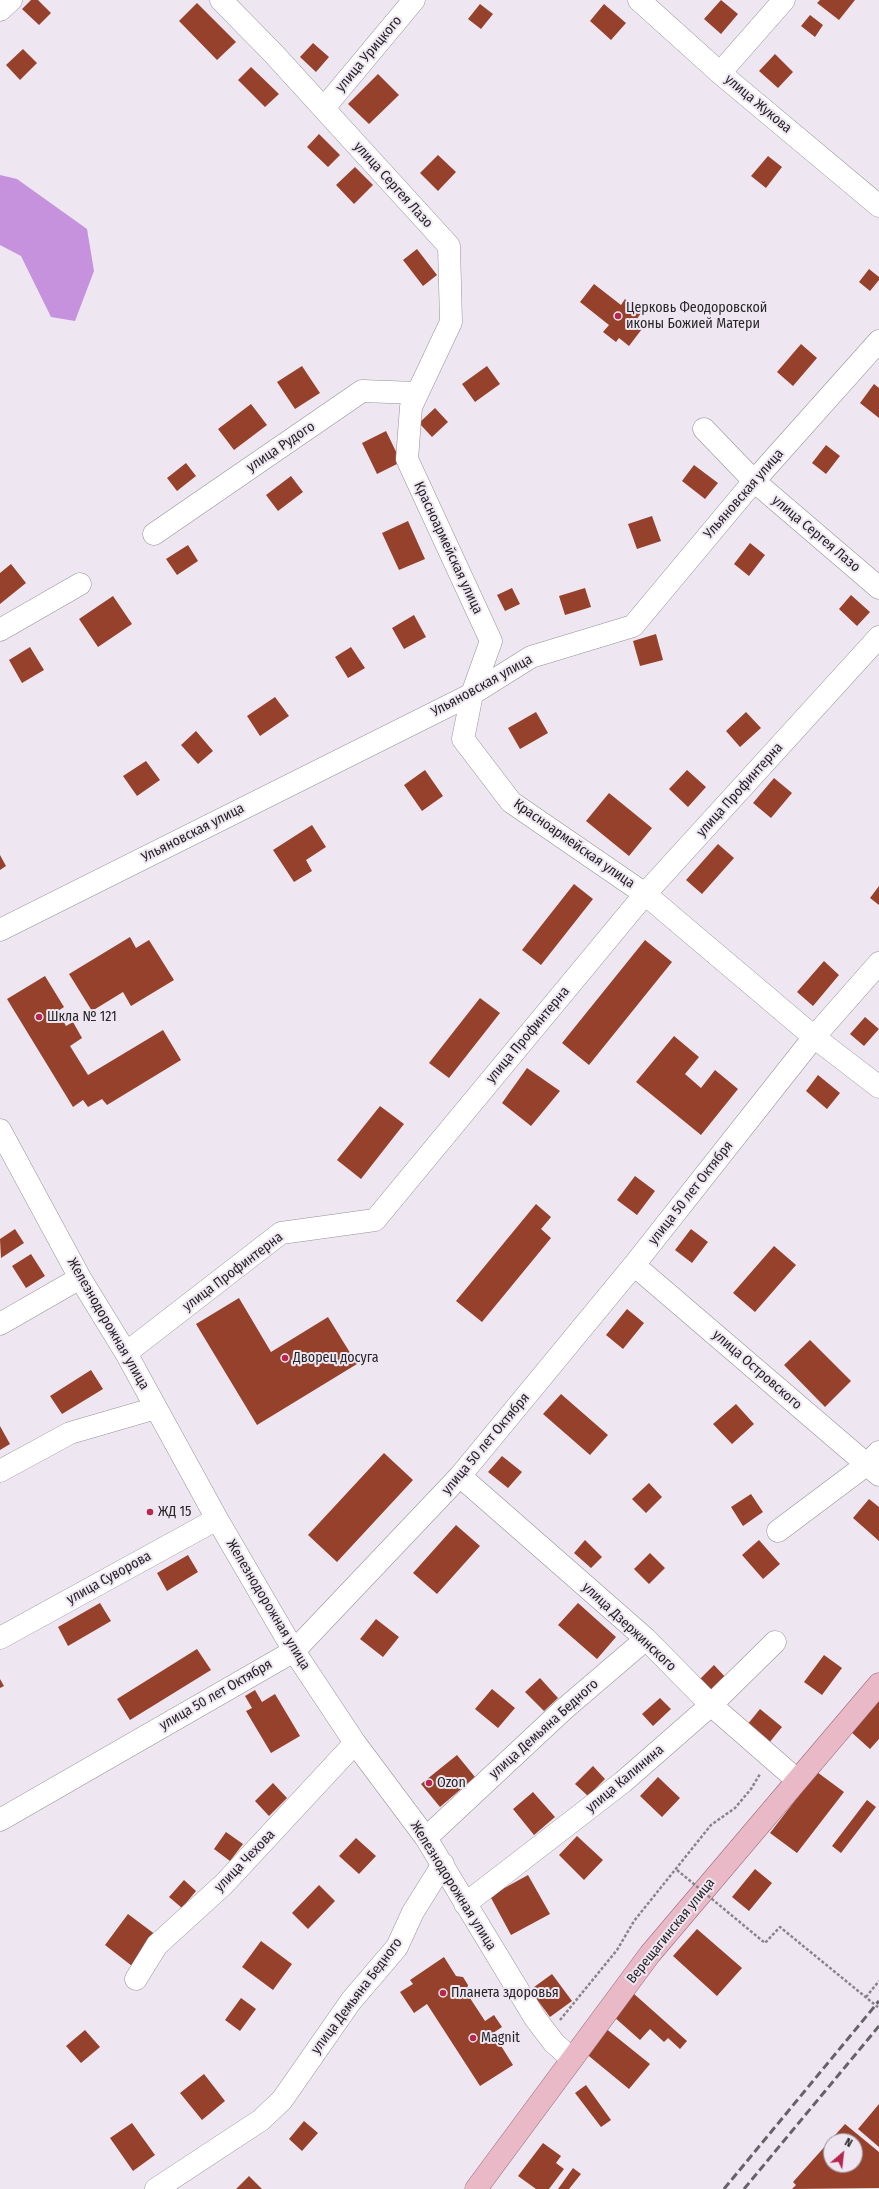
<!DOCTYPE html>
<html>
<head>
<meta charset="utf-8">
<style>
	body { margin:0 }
	#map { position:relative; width:879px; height:2189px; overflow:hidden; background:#eee7f1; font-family:"Fira Sans Condensed",sans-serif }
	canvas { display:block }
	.north { position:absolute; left:823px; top:2133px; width:40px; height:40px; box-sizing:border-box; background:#eee7f1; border:1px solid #9e99a1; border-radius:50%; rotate:28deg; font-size:11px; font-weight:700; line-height:16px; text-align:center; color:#272528 }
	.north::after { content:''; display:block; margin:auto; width:14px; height:18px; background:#b6264f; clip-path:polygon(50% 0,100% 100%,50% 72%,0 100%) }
</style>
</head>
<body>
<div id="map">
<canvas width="879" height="2189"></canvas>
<div class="north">N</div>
</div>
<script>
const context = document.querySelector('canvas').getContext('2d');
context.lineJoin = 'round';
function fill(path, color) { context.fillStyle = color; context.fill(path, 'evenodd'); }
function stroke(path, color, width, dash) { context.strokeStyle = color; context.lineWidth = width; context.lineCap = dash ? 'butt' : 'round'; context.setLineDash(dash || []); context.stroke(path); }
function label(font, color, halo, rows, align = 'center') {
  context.font = font + ' "Fira Sans Condensed",sans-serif'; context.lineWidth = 4; context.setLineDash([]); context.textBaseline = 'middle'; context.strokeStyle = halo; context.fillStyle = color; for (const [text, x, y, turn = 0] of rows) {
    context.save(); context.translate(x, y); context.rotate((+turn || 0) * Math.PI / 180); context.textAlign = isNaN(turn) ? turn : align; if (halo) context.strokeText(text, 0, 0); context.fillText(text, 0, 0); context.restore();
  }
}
const forest = new Path2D(`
	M0,175L17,179L87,229L94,271L75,321L51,317L21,256L0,245Z`);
const building = new Path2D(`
	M31,0H38L51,13L39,25L22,9Z
	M721,0L738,14L721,34L704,19Z
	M820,0H855L839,20L817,3Z
	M197,3L236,42L217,60L179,21Z
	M480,4L493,14L481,29L468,19Z
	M604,4L626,23L611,40L590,21Z
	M810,15L823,25L815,37L801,26Z
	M313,43L329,57L316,72L300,57Z
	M23,49L37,63L20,80L6,65Z
	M775,54L793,72L778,88L759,71Z
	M251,67L279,94L265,107L238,80Z
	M378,74L399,95L369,124L348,104Z
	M319,134L340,155L328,167L307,147Z
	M438,155L456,172L438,191L420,173Z
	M768,156L782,167L766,188L751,176Z
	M355,167L373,185L354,204L336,185Z
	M417,249L437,275L423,286L403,260Z
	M869,269L879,277V280L870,291L859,282Z
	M594,284L621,305L625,299L641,313L637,319L645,325L629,346L619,338L616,342L603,332L609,325L580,302Z
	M801,344L817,358L793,386L777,372Z
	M302,366L320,393L295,409L277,382Z
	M487,366L500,384L475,402L462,384Z
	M874,384L879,388V418L860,403Z
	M251,404L267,425L234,450L218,429Z
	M435,408L448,422L432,437L419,423Z
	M386,431L401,462L377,474L362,443Z
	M826,445L840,456L826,474L812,463Z
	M186,463L196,476L177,491L167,478Z
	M694,465L718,483L705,499L682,481Z
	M291,476L303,492L278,511L266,495Z
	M652,516L661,541L637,549L628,524Z
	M408,521L425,559L399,570L382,533Z
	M750,543L765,555L749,576L734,564Z
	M188,545L198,561L177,575L166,559Z
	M11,564L26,583L0,604V573Z
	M512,588L520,604L505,611L497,595Z
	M585,588L591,607L565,615L559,596Z
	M851,595L870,612L857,626L839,609Z
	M113,596L132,624L98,647L79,619Z
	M414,615L426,637L404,649L392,628Z
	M656,634L663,660L640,666L633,641Z
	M30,647L44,670L22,683L9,660Z
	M351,647L365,668L348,678L335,657Z
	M275,697L289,716L260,736L247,716Z
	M536,712L548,733L520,749L508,728Z
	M746,712L761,728L740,747L726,731Z
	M196,731L213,751L198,764L181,745Z
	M146,761L160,780L137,796L123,776Z
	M425,770L443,796L422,811L404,785Z
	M687,770L706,787L688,807L669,789Z
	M774,778L792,793L771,818L753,803Z
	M609,793L652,828L629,856L586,821Z
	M312,825L326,847L306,860L312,871L294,882L273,850Z
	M718,844L734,858L702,894L686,880Z
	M0,855L6,866L0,870Z
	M574,884L593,899L541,965L522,950Z
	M879,886V905L870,898Z
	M130,937L136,948L149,940L174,980L131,1006L123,992L92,1011L69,974Z
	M645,940L672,962L589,1065L562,1043Z
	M824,961L839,975L813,1006L797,992Z
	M45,976L64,1007L58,1011L66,1026L73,1022L82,1038L70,1046L88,1075L163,1030L181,1060L107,1105L102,1099L88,1107L83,1100L73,1107L7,999Z
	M480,998L500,1013L449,1078L429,1063Z
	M865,1017L879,1029L864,1046L850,1034Z
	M674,1036L699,1057L685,1074L701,1088L715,1070L738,1089L701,1135L636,1082Z
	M527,1068L560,1091L531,1126L502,1103Z
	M818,1075L840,1093L827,1109L806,1091Z
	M380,1106L404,1124L361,1179L337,1160Z
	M635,1176L655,1191L637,1215L617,1200Z
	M536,1204L551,1217L541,1229L551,1238L482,1322L456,1301Z
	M15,1229L24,1243L1,1258L0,1239Z
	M691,1229L708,1242L692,1263L675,1250Z
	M774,1246L796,1265L755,1312L733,1293Z
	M31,1254L45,1276L26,1288L12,1266Z
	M239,1298L271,1352L328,1317L357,1364L257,1425L196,1324Z
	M627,1309L644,1323L623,1349L606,1335Z
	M810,1340L851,1381L825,1407L784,1365Z
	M91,1370L103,1389L62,1414L50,1396Z
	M561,1394L608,1435L590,1455L543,1414Z
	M736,1404L754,1424L732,1444L713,1424Z
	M0,1426L10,1444L0,1450Z
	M384,1453L413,1480L337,1562L308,1535Z
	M502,1456L522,1472L508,1488L488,1472Z
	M649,1483L662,1497L646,1513L632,1499Z
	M751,1494L763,1512L743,1526L731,1507Z
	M869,1499L879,1507V1541L853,1518Z
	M456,1525L480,1546L437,1594L413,1573Z
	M585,1540L602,1557L591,1568L574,1553Z
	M759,1540L780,1564L763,1579L742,1555Z
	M650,1553L665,1568L649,1584L634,1569Z
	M188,1555L198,1572L167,1591L157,1573Z
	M100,1603L111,1621L68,1646L58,1627Z
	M578,1603L616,1637L597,1659L558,1625Z
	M376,1619L399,1637L383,1657L360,1639Z
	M197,1649L211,1670L130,1720L117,1699Z
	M824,1655L842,1668L822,1695L804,1682Z
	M714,1665L728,1680L711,1696L697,1682Z
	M540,1678L558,1698L544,1711L525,1692Z
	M0,1679L4,1686L0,1688Z
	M492,1689L515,1708L498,1728L475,1709Z
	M255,1690L262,1702L275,1694L300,1736L271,1753L246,1711L252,1708L245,1696Z
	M660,1698L671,1709L653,1726L642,1714Z
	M879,1698V1739L870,1749L850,1731Z
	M760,1709L782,1727L769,1743L747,1725Z
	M457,1755L475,1777L440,1807L421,1784Z
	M593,1766L605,1779L588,1796L575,1784Z
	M817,1772L844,1792L797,1853L770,1833Z
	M658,1777L680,1798L662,1817L640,1796Z
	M273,1783L287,1798L269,1816L255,1801Z
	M533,1792L555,1817L534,1835L513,1809Z
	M867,1800L876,1807L841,1853L832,1846Z
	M226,1832L243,1844L230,1861L214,1849Z
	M577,1836L603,1860L584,1880L559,1855Z
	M356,1838L376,1856L359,1874L339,1856Z
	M755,1869L772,1883L749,1911L732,1897Z
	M528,1875L550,1914L511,1935L490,1896Z
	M184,1880L196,1891L182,1908L169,1897Z
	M319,1885L335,1901L308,1929L292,1913Z
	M128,1914L156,1935L132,1966L105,1945Z
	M697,1929L742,1968L717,1996L673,1956Z
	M261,1941L292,1964L273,1990L242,1967Z
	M444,1957L456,1976L463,1977L468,1985L466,1992L485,2021L494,2015L502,2027L493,2033L513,2065L480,2086L427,2004L414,2013L400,1992L413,1984L410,1980Z
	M552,1974L572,2001L550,2017L530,1990Z
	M633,1993L687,2041L680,2049L668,2038L664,2042L650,2029L640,2040L613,2016Z
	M241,1998L256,2009L240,2031L225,2020Z
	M604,2027L650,2064L629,2089L584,2052Z
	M85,2030L100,2047L81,2063L66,2046Z
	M204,2074L225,2101L202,2120L180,2093Z
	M586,2085L611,2120L601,2127L575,2093Z
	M879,2104V2147L858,2129Z
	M304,2121L318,2133L302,2151L289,2139Z
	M132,2123L155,2155L133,2171L110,2138Z
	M845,2124L879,2152V2188L792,2189L796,2185L793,2182ZM831,2141H855V2165H831Z
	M543,2143L561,2156L556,2163L564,2169L549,2189H536L518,2176Z
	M573,2168L581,2174L569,2189H558Z
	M249,2176L262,2189H236Z`);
const path = new Path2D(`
	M866,1997L879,1981
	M560,2020L617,1950L634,1921L711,1825L735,1808L751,1789L760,1774`);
const minor = new Path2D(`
	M221,0L273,53L449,246L451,322L411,407L407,459L491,641L472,694L463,739L511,802L645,894L814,1037L879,1087
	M639,0L720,73L879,206
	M0,10L11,0
	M720,73L784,0
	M324,108L414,0
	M704,429L754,481L879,588
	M154,534L362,391L417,393
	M0,630L80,584
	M0,930L472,694L531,657L633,626L754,481L879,341
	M0,1130L80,1278L126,1353L217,1519L294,1651L355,1743L426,1838L535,2018L554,2043L571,2058
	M634,1265L879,1475
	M0,1324L80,1278
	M126,1353L281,1233L375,1220L645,894L879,637
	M0,1471L70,1433L156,1408
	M460,1476L646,1639L711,1705L797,1780
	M778,1531L866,1465L879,1452
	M0,1638L217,1519
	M0,1820L294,1651L460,1476L634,1265L814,1037L879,963
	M426,1838L563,1710L646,1639
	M465,1904L623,1782L711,1705L775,1642
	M136,1979L157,1945L224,1884L355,1743
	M156,2189L261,2120L282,2100L351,2001L397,1947L413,1912L443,1864`);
const major = new Path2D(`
	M476,2189L650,1954L879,1684`);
const rail = new Path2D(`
	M724,2189L879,2001
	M744,2189L879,2026`);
const pathBridge = new Path2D(`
	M677,1870L765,1943L780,1927L879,2008`);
const markers = [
	[618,316,4,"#b6264f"],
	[39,1017,4,"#b6264f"],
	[285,1358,4,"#b6264f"],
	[150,1512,4,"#b6264f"],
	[429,1783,4,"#b6264f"],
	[443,1993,4,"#b6264f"],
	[473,2038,4,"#b6264f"]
];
const streetNames = [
	["улица Урицкого",369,54,-50],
	["улица Жукова",758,104,40],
	["улица Сергея Лазо",393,185,48],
	["улица Рудого",281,447,-34],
	["Ульяновская улица",744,494,-49],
	["улица Сергея Лазо",816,534,40],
	["Красноармейская улица",448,548,65],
	["Ульяновская улица",482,686,-29],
	["улица Профинтерна",740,790,-48],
	["Ульяновская улица",193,833,-27],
	["Красноармейская улица",574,844,35],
	["улица Профинтерна",528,1035,-50],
	["улица 50 лет Октября",691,1193,-52],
	["улица Профинтерна",233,1272,-37],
	["Железнодорожная улица",108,1324,60],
	["улица Островского",757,1370,41],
	["улица 50 лет Октября",486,1444,-50],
	["улица Суворова",109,1578,-29],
	["Железнодорожная улица",268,1605,59],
	["улица Дзержинского",629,1627,43],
	["улица 50 лет Октября",216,1695,-30],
	["улица Демьяна Бедного",544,1729,-42],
	["улица Калинина",625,1779,-40],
	["улица Чехова",245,1861,-46],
	["Железнодорожная улица",453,1886,58],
	["Верещагинская улица",671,1931,-51],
	["улица Демьяна Бедного",357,1996,-53]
];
const poiNames = [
	["Церковь Феодоровской",626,308],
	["иконы Божией Матери",626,324],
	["Шкла № 121",47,1017],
	["Дворец досуга",293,1358],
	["ЖД 15",158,1512],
	["Ozon",437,1783],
	["Планета здоровья",451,1993],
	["Magnit",481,2038]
];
fill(forest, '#c691dd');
fill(building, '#96412b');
stroke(minor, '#969098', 23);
stroke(major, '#9b6777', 23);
stroke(path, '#88848a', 2.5, [3, 2]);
stroke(minor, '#fff', 22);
stroke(major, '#e9b9c7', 22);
stroke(rail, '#666368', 3, [8, 4]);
stroke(pathBridge, '#88848a', 2.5, [3, 2]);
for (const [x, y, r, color] of markers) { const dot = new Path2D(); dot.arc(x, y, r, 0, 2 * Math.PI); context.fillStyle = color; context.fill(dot); stroke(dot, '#eee7f1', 1.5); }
label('14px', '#272528', '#eee7f1', streetNames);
label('14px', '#272528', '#eee7f1', poiNames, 'left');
</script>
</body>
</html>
